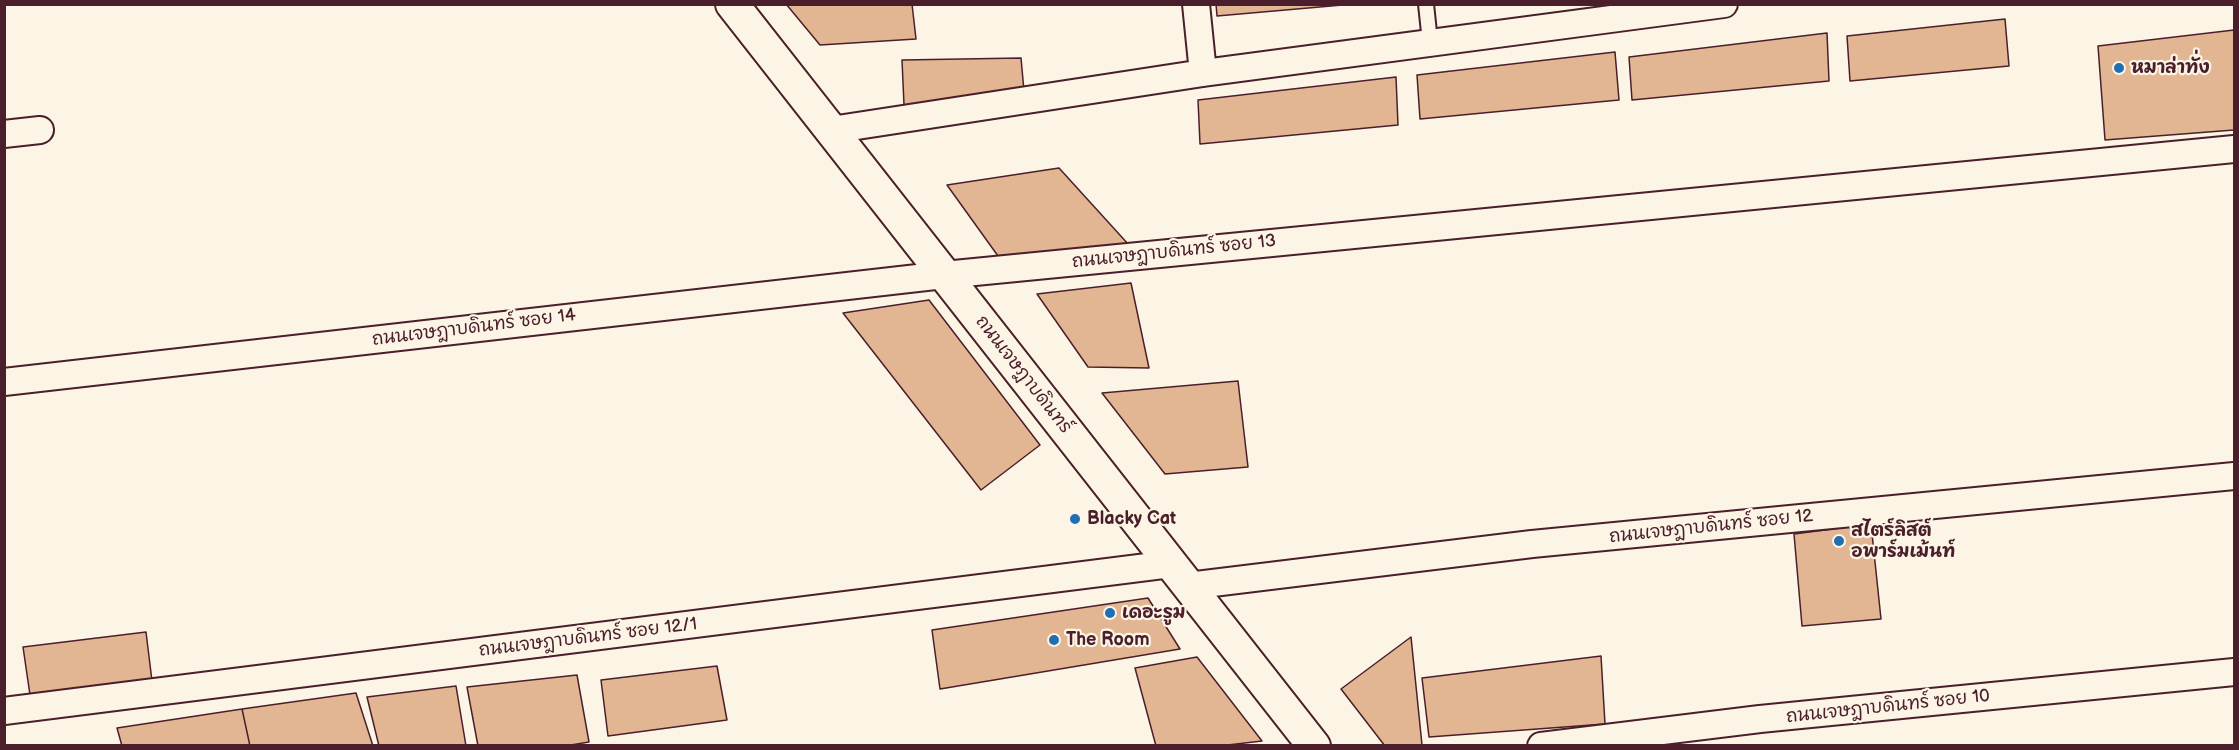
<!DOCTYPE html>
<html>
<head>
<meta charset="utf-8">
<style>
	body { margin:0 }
	#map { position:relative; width:2239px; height:750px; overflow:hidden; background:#fcf5e5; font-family:"Balsamiq Sans",sans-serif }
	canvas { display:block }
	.frame { position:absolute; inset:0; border:6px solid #4a1f2b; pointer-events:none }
</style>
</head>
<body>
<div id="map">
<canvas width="2239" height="750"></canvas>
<div class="frame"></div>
</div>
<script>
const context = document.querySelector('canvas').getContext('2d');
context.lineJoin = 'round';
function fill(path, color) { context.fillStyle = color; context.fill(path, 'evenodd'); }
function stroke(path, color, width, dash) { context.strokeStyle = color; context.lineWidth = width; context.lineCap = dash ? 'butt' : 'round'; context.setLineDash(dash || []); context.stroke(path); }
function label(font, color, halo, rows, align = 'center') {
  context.font = font + ' "Balsamiq Sans","Playpen Sans Thai",sans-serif'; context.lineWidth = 4.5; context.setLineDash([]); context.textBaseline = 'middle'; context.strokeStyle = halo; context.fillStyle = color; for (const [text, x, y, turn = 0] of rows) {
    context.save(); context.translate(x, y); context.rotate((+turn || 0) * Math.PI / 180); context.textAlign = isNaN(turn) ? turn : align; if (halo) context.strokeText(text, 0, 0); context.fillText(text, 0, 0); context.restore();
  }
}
const building = new Path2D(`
	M786,4H912L916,39L820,45Z
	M1216,4H1354L1217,16Z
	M2005,19L2009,66L1850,81L1847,36Z
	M2234,30V130L2105,140L2098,46Z
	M1827,33L1829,81L1632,100L1629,57Z
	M1615,52L1619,100L1420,119L1417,75Z
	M1021,58L1024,91L904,105L902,60Z
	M1396,77L1398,125L1200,144L1198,100Z
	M1059,168L1129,245L998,256L947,185Z
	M1131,283L1149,368L1088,367L1037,294Z
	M929,300L1040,445L981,490L843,313Z
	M1238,381L1248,467L1165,474L1102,393Z
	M1871,524L1881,619L1802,626L1794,534Z
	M1148,598L1180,649L940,689L932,630Z
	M146,632L152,681L30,695L23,647Z
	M1411,637L1422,745L1385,746L1341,689Z
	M1601,656L1605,724L1429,737L1422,678Z
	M1197,657L1262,741L1219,746H1156L1135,668Z
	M717,666L727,720L608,736L601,680Z
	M577,675L589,742L565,746H478L467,687Z
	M456,686L466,746H379L367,697Z
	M356,693L373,746H250L242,709Z
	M242,709L250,746H122L117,728Z`);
const service = new Path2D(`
	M1426,4L1430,42`);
const minor = new Path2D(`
	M1196,4L1203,73
	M831,130L1203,73L1724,4
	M4,134L40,130
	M4,382L944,275L2234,149
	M1188,586L1532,544L2234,476
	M4,711L1171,564
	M1541,746L1760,719L2234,672`);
const tertiary = new Path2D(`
	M732,4L1314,746`);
const markers = [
	[2119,68,6,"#1f6fb2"],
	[1075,519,6,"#1f6fb2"],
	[1839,541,6,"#1f6fb2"],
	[1110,613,6,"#1f6fb2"],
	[1054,640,6,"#1f6fb2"]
];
const poiNames = [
	["หมาล่าทั่ง",2131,68],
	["Blacky Cat",1087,519],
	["สไตร์ลิสต์",1851,531],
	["อพาร์มเม้นท์",1851,552],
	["เดอะรูม",1122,613],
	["The Room",1066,640]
];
const streetNames = [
	["ถนนเจษฎาบดินทร์ ซอย 13",1174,252,-6],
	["ถนนเจษฎาบดินทร์ ซอย 14",474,328,-7],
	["ถนนเจษฎาบดินทร์",1023,375,52],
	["ถนนเจษฎาบดินทร์ ซอย 12",1711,527,-6],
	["ถนนเจษฎาบดินทร์ ซอย 12/1",588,638,-7],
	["ถนนเจษฎาบดินทร์ ซอย 10",1888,707,-6]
];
fill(building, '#e2b593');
stroke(building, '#4a1f2b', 1.5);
stroke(service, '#4a1f2b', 18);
stroke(minor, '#4a1f2b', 30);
stroke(tertiary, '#4a1f2b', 36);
stroke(service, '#fcf5e5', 14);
stroke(minor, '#fcf5e5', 26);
stroke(tertiary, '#fcf5e5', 32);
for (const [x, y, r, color] of markers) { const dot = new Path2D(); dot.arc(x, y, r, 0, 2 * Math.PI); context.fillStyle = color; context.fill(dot); stroke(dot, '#fcf5e5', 2); }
label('bold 18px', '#4a1f2b', '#fcf5e5', poiNames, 'left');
label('18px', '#4a1f2b', '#fcf5e5', streetNames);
</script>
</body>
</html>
